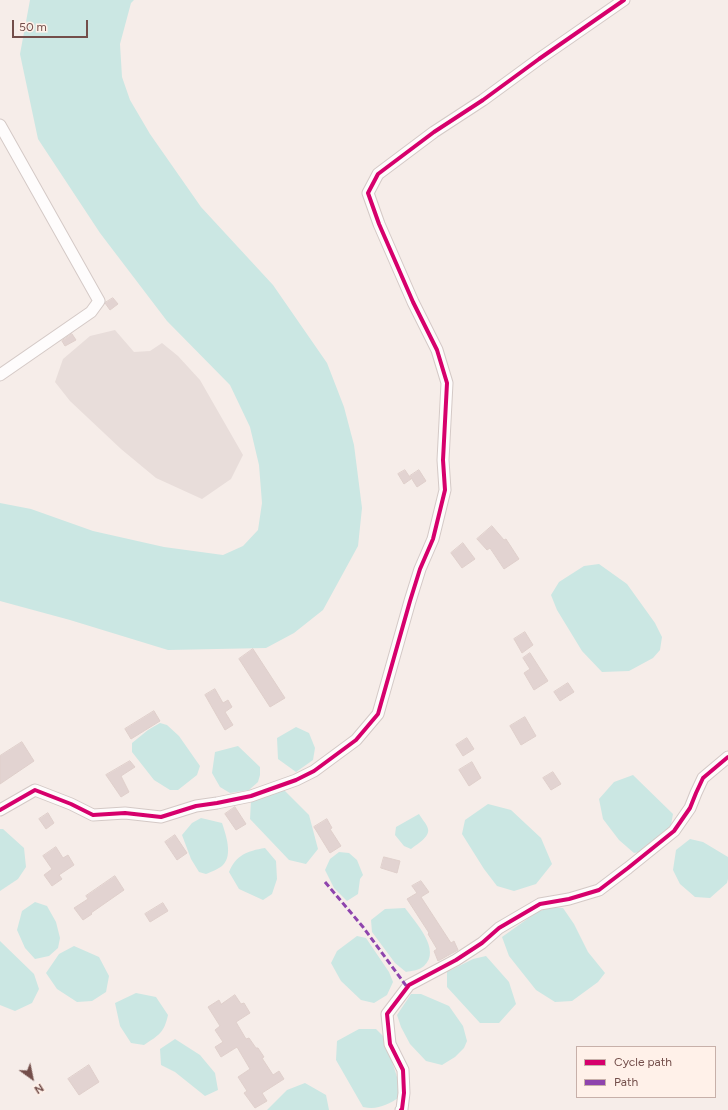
<!DOCTYPE html>
<html>
<head>
<meta charset="utf-8">
<style>
	body { margin:0 }
	#map { position:relative; width:728px; height:1110px; overflow:hidden; background:#f6ede9; font-family:Figtree,sans-serif }
	canvas { display:block }
	.legend { position:absolute; left:576px; top:1046px; width:140px; height:52px; box-sizing:border-box; background:#fff1e9; border:1px solid #c7b0a9; margin:0; padding:5px 7px; list-style:none; font-size:12px; color:#734e4a }
	.legend li { display:flex; align-items:center; gap:8px; height:20px }
	.legend b { width:20px; border:1px solid #c7b0a9 }
	.north { position:absolute; left:12px; top:1058px; width:40px; height:40px; -webkit-text-stroke:3px #fff1e9; paint-order:stroke; rotate:147deg; font-size:11px; font-weight:700; line-height:16px; text-align:center; color:#734e4a }
	.north::after { content:''; display:block; margin:auto; width:14px; height:18px; background:#734e4a; clip-path:polygon(50% 0,100% 100%,50% 72%,0 100%) }
	.scale { position:absolute; left:12px; top:20px; width:76px; height:18px; box-sizing:border-box; border:2px solid #734e4a; border-top:0; padding-left:5px; font-size:12px; line-height:14px; white-space:nowrap; color:#734e4a; -webkit-text-stroke:3px #fff1e9; paint-order:stroke }
</style>
</head>
<body>
<div id="map">
<canvas width="728" height="1110"></canvas>
<ul class="legend">
<li><b style="height:5px;background:#d6006c"></b>Cycle path</li>
<li><b style="height:5px;background:#8e44ad"></b>Path</li>
</ul>
<div class="north">N</div>
<div class="scale">50 m</div>
</div>
<script>
const context = document.querySelector('canvas').getContext('2d');
context.lineJoin = 'round';
function fill(path, color) { context.fillStyle = color; context.fill(path, 'evenodd'); }
function stroke(path, color, width, dash) { context.strokeStyle = color; context.lineWidth = width; context.lineCap = dash ? 'butt' : 'round'; context.setLineDash(dash || []); context.stroke(path); }
const industrial = new Path2D(`
	M115,330L134,352L150,351L162,343L178,356L200,380L243,455L231,479L202,499L156,478L121,449L70,401L55,382L63,359L90,336Z`);
const water = new Path2D(`
	M30,0H134L131,3L120,44L122,77L130,100L150,134L201,207L273,285L327,363L344,407L354,445L362,508L358,546L323,610L294,633L266,648L168,650L70,620L0,601V503L31,509L93,531L164,547L223,555L243,546L258,530L262,503L259,465L250,427L230,385L167,321L100,233L38,139L20,54Z
	M599,564L627,584L655,623L662,637L660,650L653,658L629,671L602,672L582,651L557,610L551,595L559,582L584,566Z
	M160,723L167,725L179,736L200,766L197,775L178,790H170L154,780L132,752V743L148,730Z
	M296,727L309,733L315,748L313,760L296,772L278,759L277,738Z
	M238,746L260,767V775L258,782L249,790L230,793L220,787L212,773L215,752Z
	M633,775L673,814L671,825L660,839L646,851L634,853L619,840L603,819L599,799L614,782Z
	M283,789L309,815L318,849L306,864L289,860L250,819L251,801Z
	M488,804L511,810L541,838L552,864L536,884L514,891L497,886L484,869L462,834L465,820Z
	M419,814C421,818 427,824 428,829C430,837 416,845 411,849L404,846L395,835L396,827Z
	M201,818L222,823C226,835 233,855 223,865C219,869 211,872 206,874L199,872L191,859L182,835L192,823Z
	M0,829H3L24,848L26,867L18,879L0,891Z
	M690,839L703,842L728,857V879L727,883L710,898L695,897L680,884L673,870L676,850Z
	M265,848L276,861L277,879L272,894L263,900L239,889L229,872C236,855 247,851 265,848Z
	M339,852L349,853L357,860L363,875L360,879L358,894L347,901L334,888L325,870L330,859Z
	M35,902L47,906L56,922L60,938L58,948L49,956L35,959L25,948L17,930L22,911Z
	M552,907L563,908L574,924L588,952L605,973L598,982L572,1001L555,1002L536,990L509,956L502,937L537,912Z
	M405,908C415,922 442,950 424,966C420,970 411,971 406,972L395,963L372,932L371,920L385,909Z
	M357,936L366,938L389,972L393,982L387,995L374,1003L361,1000L341,981L331,963L337,951Z
	M0,941L34,974L39,989L32,1003L15,1011L0,1005Z
	M74,946L99,957L109,976L106,992L92,1001L77,1002L57,989L46,973L59,954Z
	M486,956L509,982L516,1004L499,1023H480L447,987V972L473,959Z
	M136,993L156,997L168,1015C164,1033 159,1035 144,1045L131,1043L120,1026L115,1003Z
	M411,994H421L449,1006L463,1026L467,1041L464,1048L455,1057L442,1065L426,1061L410,1044L401,1027L397,1015Z
	M359,1029H376L384,1037L399,1083L400,1097C387,1105 378,1110 363,1107L336,1060L337,1041Z
	M175,1039L200,1055L215,1073L218,1090L205,1096L175,1072L161,1065L160,1049Z
	M305,1083L326,1095L329,1110H267L287,1090Z`);
const building = new Path2D(`
	M113,298L118,304L110,310L105,303Z
	M72,334L76,340L65,346L62,341Z
	M405,470L411,479L404,484L398,474Z
	M419,470L426,481L417,487L410,476Z
	M492,526L504,540L506,539L519,559L504,569L490,548L487,550L477,539Z
	M463,543L475,559L462,568L451,553Z
	M525,632L533,645L522,653L514,639Z
	M253,649L285,698L270,707L239,659Z
	M530,653L548,681L534,690L524,673L530,669L523,658Z
	M568,683L574,692L560,701L554,692Z
	M215,689L223,703L228,700L232,707L225,712L233,725L225,730L205,695Z
	M154,711L160,721L131,739L125,729Z
	M525,717L536,736L521,745L510,726Z
	M467,738L474,749L463,756L456,745Z
	M22,742L34,761L0,784V756Z
	M130,761L135,767L121,776L129,792L121,797L106,775Z
	M472,762L481,778L469,786L459,770Z
	M553,772L561,784L551,790L543,778Z
	M235,807L246,824L236,830L225,814Z
	M48,813L54,823L46,829L39,819Z
	M327,819L332,828L330,829L341,846L330,853L314,827Z
	M175,835L187,853L177,860L165,842Z
	M56,847L63,858L68,855L74,865L59,875L62,879L52,886L44,875L52,869L43,856Z
	M384,857L400,861L397,873L381,868Z
	M115,876L124,890L91,913L92,914L83,920L74,908L88,899L86,896Z
	M421,881L429,892L421,897L451,943L454,941L458,950L438,961L434,951L437,949L428,934L429,933L407,899L417,893L412,886Z
	M163,903L168,911L150,922L145,914Z
	M235,995L241,1004L244,1003L250,1013L236,1022L246,1039L249,1038L256,1048H258L264,1057L262,1058L273,1075L279,1071L284,1079L262,1093L267,1101L255,1108L244,1093L247,1091L238,1077L250,1069L237,1047L221,1057L215,1047L223,1042L215,1030L220,1026L208,1007L219,1000L221,1004Z
	M89,1065L99,1082L79,1095L68,1079Z`);
const street = new Path2D(`
	M0,125L99,301L91,312L0,375
	M0,810L35,790L71,804L93,815L125,813L161,817L196,806L217,803L251,796L296,780L314,771L356,740L378,714L410,601L420,569L433,539L445,490L443,460L447,383L437,350L413,302L379,224L368,193L378,174L434,132L483,100L539,59L624,0
	M401,1110L402,1109L404,1093L403,1070L390,1044L387,1014L409,985L456,960L482,943L499,928L540,904L569,899L599,890L628,868L674,831L690,808L696,793L703,778L728,757`);
const quiet = new Path2D(`
	M325,882L363,927L407,987`);
const cycleway = new Path2D(`
	M0,810L35,790L71,804L93,815L125,813L161,817L196,806L217,803L251,796L296,780L314,771L356,740L378,714L410,601L420,569L433,539L445,490L443,460L447,383L437,350L413,302L379,224L368,193L378,174L434,132L483,100L539,59L624,0
	M401,1110L402,1109L404,1093L403,1070L390,1044L387,1014L409,985L456,960L482,943L499,928L540,904L569,899L599,890L628,868L674,831L690,808L696,793L703,778L728,757`);
fill(industrial, '#e8ddda');
fill(water, '#cbe7e3');
fill(building, '#e2d3d1');
stroke(building, '#dfcfcb', 1);
stroke(street, '#d4c9c6', 13);
stroke(street, '#fefcfc', 11);
stroke(quiet, '#8e44ad', 3, [6, 3]);
stroke(cycleway, '#d6006c', 4);
</script>
</body>
</html>
